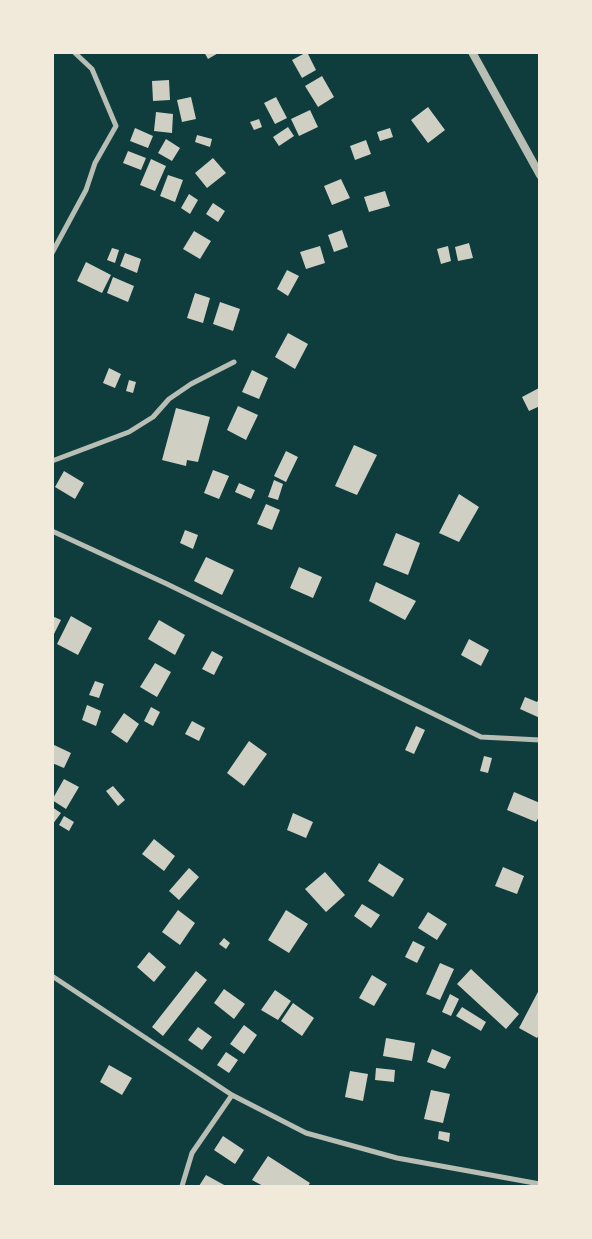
<!DOCTYPE html>
<html>
<head>
<meta charset="utf-8">
<style>
	body { margin:0 }
	#map { position:relative; width:592px; height:1239px; overflow:hidden; background:#0f3d3e; font-family:Commissioner,sans-serif }
	canvas { display:block }
	.frame { position:absolute; inset:0; border:54px solid #f1e9da; pointer-events:none }
</style>
</head>
<body>
<div id="map">
<canvas width="592" height="1239"></canvas>
<div class="frame"></div>
</div>
<script>
const context = document.querySelector('canvas').getContext('2d');
context.lineJoin = 'round';
function fill(path, color) { context.fillStyle = color; context.fill(path, 'evenodd'); }
function stroke(path, color, width, dash) { context.strokeStyle = color; context.lineWidth = width; context.lineCap = dash ? 'butt' : 'round'; context.setLineDash(dash || []); context.stroke(path); }
const building = new Path2D(`
	M204,52H220L208,59Z
	M307,52L316,70L302,78L292,60Z
	M322,76L334,97L318,107L305,86Z
	M169,80L170,100L153,101L152,81Z
	M191,97L196,119L182,122L177,100Z
	M276,97L287,118L275,124L264,103Z
	M428,107L445,130L428,143L411,120Z
	M310,110L318,127L299,136L291,119Z
	M156,112L173,114L172,133L154,131Z
	M259,119L262,127L254,130L250,122Z
	M288,127L294,136L279,146L273,137Z
	M135,128L153,136L148,148L130,141Z
	M390,128L393,137L380,141L377,132Z
	M197,135L212,139L210,147L195,142Z
	M166,139L180,148L172,161L158,153Z
	M366,140L371,154L355,160L350,146Z
	M128,151L146,158L141,170L123,163Z
	M213,158L226,173L207,188L195,173Z
	M151,159L166,166L155,191L140,185Z
	M168,175L183,180L175,202L160,196Z
	M341,179L350,198L332,205L324,186Z
	M385,191L390,206L369,212L364,197Z
	M189,194L198,200L190,214L181,208Z
	M213,203L225,211L218,222L206,214Z
	M342,230L348,247L334,252L328,235Z
	M194,231L211,241L200,259L183,249Z
	M469,243L473,258L458,261L455,247Z
	M320,246L325,263L306,269L300,252Z
	M448,246L451,261L441,264L437,249Z
	M112,248L119,250L115,263L107,260Z
	M125,253L141,259L137,273L120,266Z
	M86,262L111,275L102,293L77,281Z
	M287,270L299,276L288,296L277,289Z
	M113,277L134,286L128,302L107,293Z
	M195,293L210,298L203,323L187,318Z
	M220,302L240,309L233,331L213,324Z
	M288,333L308,344L295,369L275,357Z
	M109,368L121,374L115,388L103,383Z
	M252,370L268,378L259,399L242,392Z
	M129,380L136,382L133,393L126,391Z
	M539,388L540,406L529,411L522,397Z
	M238,406L258,415L246,440L227,430Z
	M176,408L210,417L198,462L187,460L186,466L162,460Z
	M354,445L377,455L357,495L335,486Z
	M286,451L298,457L286,482L274,476Z
	M213,470L229,476L219,499L204,493Z
	M64,471L84,483L75,499L55,487Z
	M274,480L283,484L278,500L268,497Z
	M239,483L255,490L251,499L235,492Z
	M459,494L479,507L459,542L439,533Z
	M266,504L280,510L272,530L257,524Z
	M185,530L198,535L193,549L180,543Z
	M396,533L420,543L408,575L383,565Z
	M206,557L234,570L222,595L194,581Z
	M299,567L322,577L313,598L290,588Z
	M376,582L416,601L405,620L369,601Z
	M52,616L61,620L52,638Z
	M71,616L92,628L78,655L57,644Z
	M159,620L185,635L175,655L148,639Z
	M469,639L489,650L481,666L461,655Z
	M212,651L223,657L214,675L202,669Z
	M155,663L171,672L157,697L140,687Z
	M95,681L104,684L99,698L89,695Z
	M525,697L537,702L540,697V718L520,709Z
	M87,705L101,711L96,726L82,720Z
	M151,707L160,712L153,726L144,721Z
	M124,713L139,724L127,743L111,732Z
	M192,721L205,728L199,741L185,734Z
	M416,726L425,730L414,754L405,750Z
	M249,741L267,754L244,786L227,773Z
	M52,744L71,753L64,768L52,763Z
	M484,756L492,758L488,773L480,771Z
	M64,779L79,787L66,809L52,800Z
	M113,786L125,800L118,806L106,791Z
	M514,792L540,803V815L536,822L507,810Z
	M52,807L61,813L52,825Z
	M293,813L313,822L306,838L287,830Z
	M64,816L74,822L69,831L59,825Z
	M154,839L175,856L164,871L142,854Z
	M379,863L404,879L393,897L368,881Z
	M503,867L524,876L517,894L495,886Z
	M189,868L199,877L179,900L169,891Z
	M325,872L345,895L326,912L305,889Z
	M362,904L380,915L371,928L354,916Z
	M178,910L195,923L180,945L162,932Z
	M286,910L308,924L289,953L268,940Z
	M428,912L447,924L437,940L418,928Z
	M224,938L230,943L226,949L219,944Z
	M413,941L425,947L417,963L405,957Z
	M149,952L166,967L154,982L137,967Z
	M440,963L454,969L440,1000L426,994Z
	M471,969L519,1014L506,1029L457,984Z
	M196,971L207,980L163,1036L152,1027Z
	M372,975L387,984L374,1006L359,998Z
	M540,988V1033L537,1038L519,1028Z
	M224,989L245,1004L234,1019L214,1003Z
	M275,990L291,1001L278,1020L261,1010Z
	M450,994L459,999L451,1016L442,1012Z
	M293,1003L314,1018L302,1036L281,1021Z
	M462,1007L486,1022L481,1031L456,1016Z
	M244,1025L257,1035L244,1054L230,1044Z
	M198,1027L212,1037L202,1050L188,1040Z
	M386,1038L415,1043L412,1061L383,1056Z
	M432,1049L451,1057L445,1069L427,1062Z
	M226,1052L238,1060L229,1073L217,1065Z
	M109,1065L132,1078L122,1095L100,1082Z
	M376,1068L395,1070L394,1082L375,1080Z
	M350,1071L368,1074L363,1101L345,1097Z
	M431,1090L450,1094L443,1123L424,1119Z
	M439,1131L450,1133L449,1142L438,1139Z
	M223,1136L244,1150L235,1164L214,1150Z
	M268,1156L310,1183L308,1186H263L252,1180Z
	M206,1175L226,1186H199Z`);
const minor = new Path2D(`
	M52,253L86,190L95,163L116,126L92,69L74,52
	M52,461L129,432L153,417L169,399L191,384L234,362
	M52,531L167,584L481,737L540,740
	M52,976L232,1095L306,1133L397,1158L540,1184
	M182,1186L192,1153L232,1095`);
const tertiary = new Path2D(`
	M472,52L540,175`);
fill(building, '#cfcfc3');
stroke(minor, '#b8beb3', 5);
stroke(tertiary, '#b8beb3', 8);
</script>
</body>
</html>
